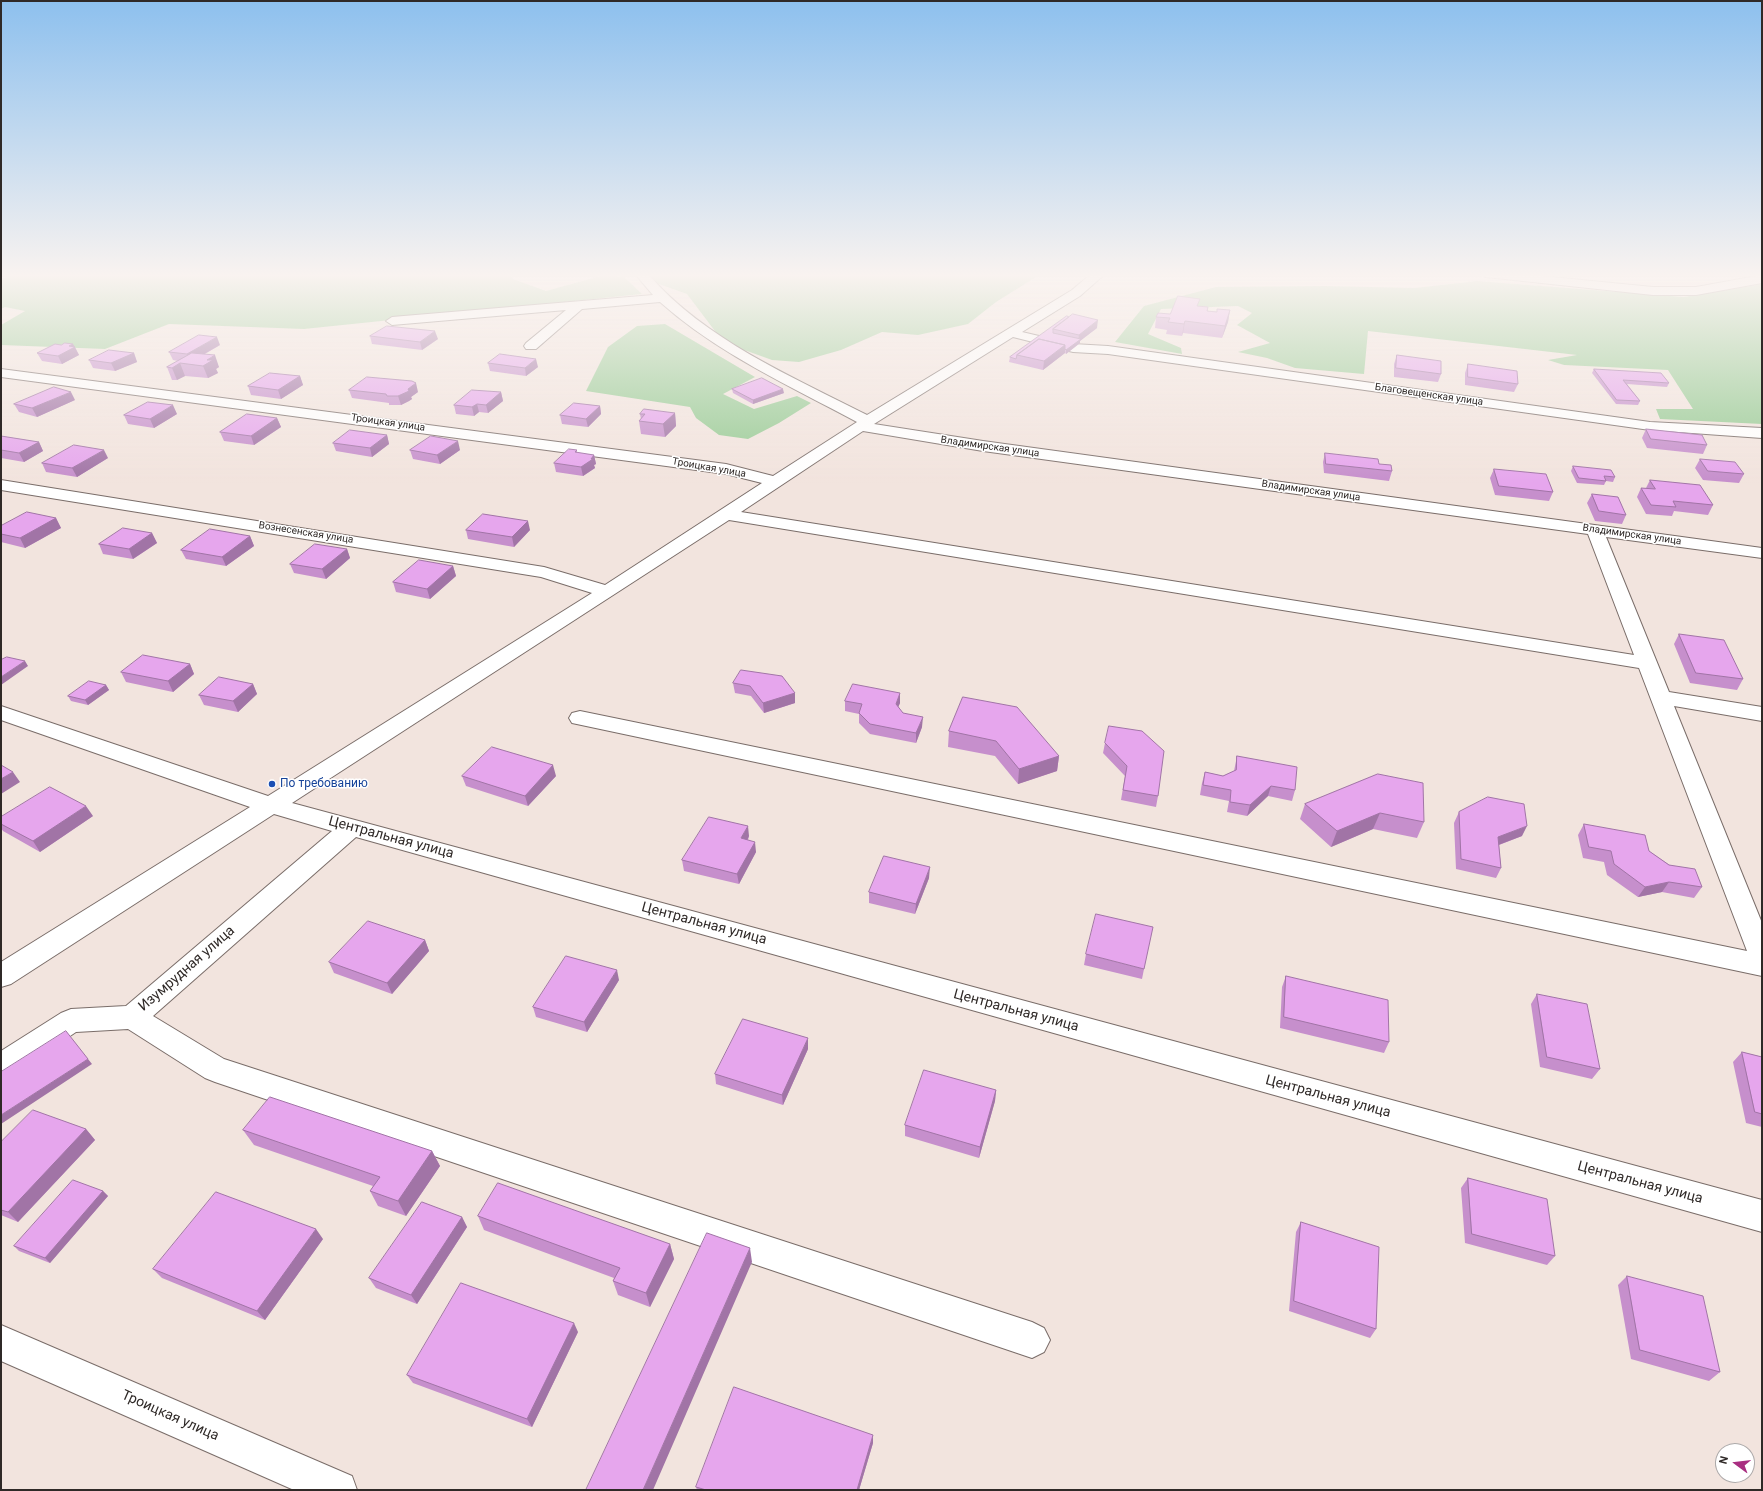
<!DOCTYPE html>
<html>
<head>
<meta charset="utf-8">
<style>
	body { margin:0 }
	#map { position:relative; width:1763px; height:1491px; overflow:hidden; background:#f2e4de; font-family:Roboto,sans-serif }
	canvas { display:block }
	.frame { position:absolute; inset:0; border:2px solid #2f2927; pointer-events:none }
	.north { position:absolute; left:1715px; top:1443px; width:40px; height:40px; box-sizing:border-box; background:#fff; border:1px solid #aca9a9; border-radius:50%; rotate:285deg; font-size:11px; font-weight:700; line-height:16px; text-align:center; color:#2f2927 }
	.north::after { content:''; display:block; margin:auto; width:14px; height:18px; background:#a92e81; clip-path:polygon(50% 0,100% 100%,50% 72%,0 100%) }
</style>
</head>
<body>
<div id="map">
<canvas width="1763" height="1491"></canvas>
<div class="frame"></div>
<div class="north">N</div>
</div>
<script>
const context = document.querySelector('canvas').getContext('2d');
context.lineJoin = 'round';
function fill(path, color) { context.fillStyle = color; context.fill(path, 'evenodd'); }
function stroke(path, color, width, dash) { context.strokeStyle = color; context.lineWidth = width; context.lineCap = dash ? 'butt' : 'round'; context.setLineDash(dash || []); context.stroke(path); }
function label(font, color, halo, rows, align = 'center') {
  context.font = font + ' Roboto,sans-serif'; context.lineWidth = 3; context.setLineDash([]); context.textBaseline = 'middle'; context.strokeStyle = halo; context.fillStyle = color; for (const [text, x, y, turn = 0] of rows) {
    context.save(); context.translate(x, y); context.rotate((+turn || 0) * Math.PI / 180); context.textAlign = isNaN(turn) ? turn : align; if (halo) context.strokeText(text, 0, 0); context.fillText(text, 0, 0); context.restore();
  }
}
const green = new Path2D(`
	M18,274H510L513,279L546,291L604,275L624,277L642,294L304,329L169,324L105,349L1,345V325L25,311L5,307L1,309V279Z
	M642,274H1041L996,302L968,324L918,335L882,332L841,350L799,362L772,360L747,351L727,347L687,294L642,278Z
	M1477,281L1684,297L1762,284V424L1660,419L1656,409H1693L1668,370L1564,365L1548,360L1577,355L1368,331L1364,374L1295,368L1267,358L1238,352L1270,343L1237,325L1252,313L1238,306L1161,309L1148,334L1181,348L1182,354L1115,342L1144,306L1216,287L1325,286L1415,288Z
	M665,324L755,377L723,394L754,409L797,396L811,403L779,423L748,439L719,435L696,418L690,407L586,391L608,347L637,326Z`);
const minor = new Path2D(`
	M635,274H648C705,340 791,376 867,415L1072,290L1091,274H1105L1080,296L1022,332L1073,344L1108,346L1650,422L1762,428V438L1650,430L1108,354L1073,352L1013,337L874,424L983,441L1762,548V558L1606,537L1669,692L1762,707V721L1674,706L1762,923V976L572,723L569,718L572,713L580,711L1747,951L1639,668L729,520L292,803L1762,1200V1232L356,837L153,1016L224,1059L1032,1322L1044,1328L1050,1340L1044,1352L1032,1358L215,1082L205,1078L128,1029L76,1032L11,1076L1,1080V1051L61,1013L71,1009L126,1006L332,831L274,814L11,984L1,987V962L250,807L1,720V706L268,796L592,593L541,577L1,490V480L544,567L605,585L762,483L726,474L1,377V369L726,464L773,476L857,422C790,386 717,353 660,302L582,309L536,349H526L524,346L526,343L566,310L392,325L386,321L392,317L653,295ZM863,431L983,451L1588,534L1634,655L741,512Z
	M1480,274H1521L1653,287H1696L1762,275V283L1696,295H1653L1486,277Z
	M1,1325L352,1476L357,1490H294L1,1361Z`);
const wall = new Path2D(`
	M1199,306L1208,307V311L1217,312L1230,310L1228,322L1222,338L1183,333L1182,336L1166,334L1167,330L1155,328L1156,317L1170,314Z
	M1067,316L1097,328L1080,341V343L1066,354L1065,353L1043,370L1009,362L1010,357Z
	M370,336L438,339L422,350L372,344Z
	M220,345L205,354L219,367L216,369L218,373L208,378L185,376L177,380H172L167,367L178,361L173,360L169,352Z
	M74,347L79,355L62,364L42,361L37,353Z
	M134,353L137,362L115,371L93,368L89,360Z
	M1397,355L1441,374L1438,382L1394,377V364Z
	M488,363L538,367L526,376L490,371Z
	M1468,364L1518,384L1514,392L1465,385V373Z
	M1594,369L1669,383L1667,387L1627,384L1640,401L1638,405L1616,404L1592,373Z
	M300,376L303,385L281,399L251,395L248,386Z
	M732,389L784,393L753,404L733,393Z
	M349,390L418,392L411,397L412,399L409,401L401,405H389V403L352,398Z
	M501,392L503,401L488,413L479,412L474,416L456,414L454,405Z
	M75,400L37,417L19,412L14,404Z
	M600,406L601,414L588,427L562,424L560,415Z
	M675,413L676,426L665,437L641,434L639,421L641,419L640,414Z
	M177,414L154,428L128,424L124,415Z
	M277,418L281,427L254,445L224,441L220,432Z
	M1646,429L1707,445L1703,454L1647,448L1642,438Z
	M387,435L389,444L372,457L336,451L333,443Z
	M1,436L39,442L43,451L24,462L1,458Z
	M410,450H460L440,464L413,459Z
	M577,450V453L594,455L596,464L594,465L595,468L583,476L556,472L554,463Z
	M1325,453L1379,464L1392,471L1389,481L1324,473L1323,462Z
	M108,458L77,477L46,472L42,463Z
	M1700,459L1744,474L1739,483L1703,480L1695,468Z
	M1573,466L1615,477L1613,482L1606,481L1604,485L1577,483L1571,471Z
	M1494,469L1553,492L1549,501L1495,495L1490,478Z
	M1650,480L1713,505L1708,515L1674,511L1672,516L1646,514L1637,497L1641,488H1646Z
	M1592,494L1626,515L1622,524L1595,521L1587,503Z
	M56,518L61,528L25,548L1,542V526Z
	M466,530H530L514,547L468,539Z
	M152,533L157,543L133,559L103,554L99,544Z
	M250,536L254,546L226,566L186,559L181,550Z
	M347,549L350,558L326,579L294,573L290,564Z
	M453,566L456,576L430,599L396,592L393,582Z
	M1679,634L1743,679L1737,690L1690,683L1674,644Z
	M190,664L194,674L173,692L126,682L121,672Z
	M733,683L795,693V703L764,713L751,696L735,693Z
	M253,684L257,694L238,712L204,705L199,695Z
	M106,685L109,690L88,705L71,701L68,696Z
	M963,697L1059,756L1057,771L1018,784L995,756L948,747L949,731Z
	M845,701L900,703L898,707L903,713L922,727L916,743L870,734L859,723V714L845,711Z
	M1105,743L1158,796L1156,807L1121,800L1125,776L1103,753Z
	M1237,756L1295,790L1292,801L1268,796L1247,816L1227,812L1229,801L1200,795L1202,783L1205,772L1223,776L1234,771Z
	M1378,774L1424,822L1417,838L1373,829L1331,847L1300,819L1305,804Z
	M462,776H556L528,806L466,786Z
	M1459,812L1522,836L1499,845L1501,868L1496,878L1456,869L1454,823Z
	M93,816L40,852L3,831L1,828V817Z
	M1584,824L1649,851L1702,887L1694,898L1662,892L1638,897L1607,875L1604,862L1583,858L1578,835Z
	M749,836L748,840L756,852L739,884L684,871L682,860Z
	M929,878L915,914L869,903V892Z
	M425,940L429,951L392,994L334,973L329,962Z
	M1086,954L1144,969L1142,979L1084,965Z
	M1286,976L1389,1042L1384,1053L1280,1028L1282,987Z
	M619,980L587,1032L536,1017L533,1007Z
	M1537,994L1600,1069L1592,1079L1540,1067L1531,1004Z
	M808,1049L783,1105L716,1084L715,1074Z
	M1742,1052L1762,1057V1127L1746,1123L1733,1062Z
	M996,1090L995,1101L979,1158L905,1136V1125Z
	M86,1129L95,1140L18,1222L1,1215V1142Z
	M243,1130L432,1151L440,1166L406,1216L378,1206L370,1191L373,1186L254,1145Z
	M1468,1178L1555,1256L1547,1265L1465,1243L1461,1188Z
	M103,1191L108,1196L50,1263L19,1251L14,1246Z
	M478,1216L670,1244L674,1259L650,1307L618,1295L613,1281L614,1278L484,1230Z
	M462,1217L467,1227L417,1304L376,1288L369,1278Z
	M1301,1222L1376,1329L1370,1338L1289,1311L1296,1232Z
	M323,1239L265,1320L162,1278L153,1269Z
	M1627,1276L1720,1372L1709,1381L1631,1359L1618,1285Z
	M578,1332L532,1427L413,1383L407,1375Z
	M873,1443L859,1490H697L696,1487Z`);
const shadedWall = new Path2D(`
	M1230,310L1228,322L1222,338L1225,326Z
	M1098,320L1097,328L1080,341V343L1066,354V350L1078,341L1079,335Z
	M1185,321L1183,333L1182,336L1184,324Z
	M435,331L438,339L422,350L420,342Z
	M217,337L220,345L190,362L187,354Z
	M73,344L75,347L79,355L62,364L58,356L69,346Z
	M1065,345V353L1043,370L1044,361Z
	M134,353L137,362L115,371L111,363Z
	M215,355L219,367L216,369L218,373L208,378L203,366L207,360Z
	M536,359L538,367L526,376L525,368Z
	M180,363L185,376L177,380L172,368Z
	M300,376L303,385L281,399L278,390Z
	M416,383L418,392L411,397L412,399L409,401L401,405L398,396Z
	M783,389L784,393L753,404V400Z
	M71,392L75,400L37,417L32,408Z
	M501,392L503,401L488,413L486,405Z
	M477,404L479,412L474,416L472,407Z
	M173,405L177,414L154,428L150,419Z
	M600,406L601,414L588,427L586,419Z
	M675,413L676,426L665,437L663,424Z
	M277,418L281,427L254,445L251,436Z
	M387,435L389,444L372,457L370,448Z
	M458,441L460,450L440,464L437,455Z
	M39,442L43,451L24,462L19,453Z
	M104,450L108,458L77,477L72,468Z
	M594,455L596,464L594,465L595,468L583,476L581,467Z
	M56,518L61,528L25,548L20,538Z
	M528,521L530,530L514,547L512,537Z
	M152,533L157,543L133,559L129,549Z
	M250,536L254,546L226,566L222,557Z
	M347,549L350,558L326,579L322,569Z
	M453,566L456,576L430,599L427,589Z
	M25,661L28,666L1,685V677Z
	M190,664L194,674L173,692L168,681Z
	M253,684L257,694L238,712L233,701Z
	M106,685L109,690L88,705L85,700Z
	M795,693V703L764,713L763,703Z
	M900,693V703L895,714L896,704Z
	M923,717L922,727L916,743V733Z
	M1059,756L1057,771L1018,784L1019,769Z
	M553,765L556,776L528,806L525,796Z
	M13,772L20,782L1,794V779Z
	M1271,786L1268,796L1247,816L1250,805Z
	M86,806L93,816L40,852L33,841Z
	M1380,813L1373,829L1331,847L1337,831Z
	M748,826L749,836L743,849L741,838Z
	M1527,826L1522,836L1493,847L1498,837Z
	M755,842L756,852L739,884L737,874Z
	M930,867L929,878L915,914L916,904Z
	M1669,882L1662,892L1638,897L1645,887Z
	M425,940L429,951L392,994L387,983Z
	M617,970L619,980L587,1032L584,1022Z
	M808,1038V1049L783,1105L782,1095Z
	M88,1059L92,1064L1,1124V1115Z
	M996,1090L995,1101L979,1158L980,1147Z
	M86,1129L95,1140L18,1222L8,1212Z
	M432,1151L440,1166L406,1216L398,1201Z
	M103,1191L108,1196L50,1263L45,1258Z
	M462,1217L467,1227L417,1304L411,1295Z
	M316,1229L323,1239L265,1320L257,1311Z
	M670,1244L674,1259L650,1307L646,1293Z
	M750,1248L752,1262L653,1490H643Z
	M574,1323L578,1332L532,1427L527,1419Z
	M873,1435V1443L859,1490H857Z`);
const building = new Path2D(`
	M1178,296L1200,299L1197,306L1208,307L1207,311L1217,312V309L1230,310L1225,326L1185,321L1184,324L1168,322L1170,318L1156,317L1158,313L1170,314Z
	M1073,314L1098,320L1079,335L1053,329Z
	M1067,316L1069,317L1053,329V333L1081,339L1066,350L1065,349V345L1039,339L1017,355L1016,359L1010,357Z
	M387,326L435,331L420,342L370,336Z
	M199,335L217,337L187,354L169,352Z
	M1039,339L1065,345L1044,361L1017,355Z
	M65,343L73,344L69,346L75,347L58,356L37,353L55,344L61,345Z
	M109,350L134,353L111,363L89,360Z
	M192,353L215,355L207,360H213L203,366L180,363L172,368L167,367Z
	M500,354L536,359L525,368L488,363Z
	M1397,355L1441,361V374L1396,368Z
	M1468,364L1517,371L1518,384L1468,377Z
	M1594,369L1661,373L1669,383L1623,380L1640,401L1617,400Z
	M270,373L300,376L278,390L248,386Z
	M367,377L412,381L416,383L408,389L409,391L407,392L398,396H387L386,394L349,390Z
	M762,378L783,389L753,400L732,389Z
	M54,387L71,392L32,408L14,404Z
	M472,390L501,392L486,405L477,404L472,407L454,405Z
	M148,402L173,405L150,419L124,415Z
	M574,403L600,406L586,419L560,415Z
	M644,409L675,413L663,424L639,421L645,414H640Z
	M247,414L277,418L251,436L220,432Z
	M1646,429L1702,435L1707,445L1651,439Z
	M350,430L387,435L370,448L333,443Z
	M1,436L39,442L19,453L1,450Z
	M431,436L458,441L437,455L410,450Z
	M74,445L104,450L72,468L42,463Z
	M569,449L577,450L575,452L594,455L591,459H593L581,467L554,463Z
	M1325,453L1378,459L1379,464L1391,465L1392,471L1326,464Z
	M1700,459L1735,462L1744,474L1708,471Z
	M1573,466L1611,470L1615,477L1604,476L1606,481L1579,478Z
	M1494,469L1546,474L1553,492L1499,486Z
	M1650,480L1700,485L1713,505L1673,501L1676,507L1651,505L1641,488L1655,489Z
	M1592,494L1618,497L1626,515L1599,511Z
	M27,512L56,518L20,538L1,534V526Z
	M483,514L528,521L512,537L466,530Z
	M123,528L152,533L129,549L99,544Z
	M210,529L250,536L222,557L181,550Z
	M315,544L347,549L322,569L290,564Z
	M419,560L453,566L427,589L393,582Z
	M1679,634L1724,640L1743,679L1696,673Z
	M143,655L190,664L168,681L121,672Z
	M7,657L25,661L1,677V660Z
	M741,670L782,676L795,693L763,703L750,686L733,683Z
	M219,677L253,684L233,701L199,695Z
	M89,681L106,685L85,700L68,696Z
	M853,684L900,693L896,704L903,713L923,717L916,733L870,724L859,713L862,704L845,701Z
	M963,697L1017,707L1059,756L1019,769L996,741L949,731Z
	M1109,726L1142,731L1164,751L1158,796L1123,790L1127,766L1105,743Z
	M492,747L553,765L525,796L462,776Z
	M1237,756L1297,767L1295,790L1271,786L1250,805L1230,802L1231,790L1203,785L1205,772L1223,776L1236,770Z
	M1,765L13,772L1,779Z
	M1378,774L1423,783L1424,822L1380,813L1337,831L1305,804Z
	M50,787L86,806L33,841L1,824V817Z
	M1488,797L1524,804L1527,826L1498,837L1501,868L1461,859L1459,812Z
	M709,817L748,826L741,838L755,842L737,874L682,860Z
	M1584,824L1645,835L1649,851L1669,865L1695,869L1702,887L1669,882L1645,887L1614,864L1611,851L1589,847Z
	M884,856L930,867L916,904L869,892Z
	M1096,914L1153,927L1144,969L1086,954Z
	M368,921L425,940L387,983L329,962Z
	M566,956L617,970L584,1022L533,1007Z
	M1286,976L1388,1000L1389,1042L1284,1017Z
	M1537,994L1587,1004L1600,1069L1547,1057Z
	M743,1019L808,1038L782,1095L715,1074Z
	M66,1031L88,1059L1,1115V1072Z
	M1742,1052L1762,1057V1114L1755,1112Z
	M924,1070L996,1090L980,1147L905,1125Z
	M270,1097L432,1151L398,1201L370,1191L380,1177L243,1130Z
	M33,1110L86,1129L8,1212L1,1210V1142Z
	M1468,1178L1547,1199L1555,1256L1472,1234Z
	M73,1180L103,1191L45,1258L14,1246Z
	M498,1183L670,1244L646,1293L613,1281L620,1268L478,1216Z
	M216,1192L316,1229L257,1311L153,1269Z
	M422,1202L462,1217L411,1295L369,1278Z
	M1301,1222L1379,1247L1376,1329L1294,1301Z
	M707,1233L750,1248L643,1490H586Z
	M1627,1276L1703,1296L1720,1372L1640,1350Z
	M461,1283L574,1323L527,1419L407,1375Z
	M734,1387L873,1435L857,1490H706L696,1487Z`);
const markers = [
	[272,784,4,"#1a4fb4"]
];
const farStreetnames = [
	["Благовещенская улица",1429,395,8],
	["Троицкая улица",388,423,8],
	["Владимирская улица",990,447,8],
	["Троицкая улица",709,468,10],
	["Владимирская улица",1311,491,8],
	["Вознесенская улица",306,533,9],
	["Владимирская улица",1632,535,8]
];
const transitNames = [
	["По требованию",280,784]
];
const nearStreetnames = [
	["Центральная улица",391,838,15],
	["Центральная улица",704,924,15],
	["Изумрудная улица",187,969,-41],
	["Центральная улица",1016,1011,15],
	["Центральная улица",1328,1097,15],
	["Центральная улица",1640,1183,15],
	["Троицкая улица",170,1416,24]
];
fill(green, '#98cb95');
stroke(minor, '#7a6d69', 2);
fill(minor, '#fff');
fill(wall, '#c68fcc');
fill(shadedWall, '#a174a6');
fill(building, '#e6a6ed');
stroke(building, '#a174a6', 1);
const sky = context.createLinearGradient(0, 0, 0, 483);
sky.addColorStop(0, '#8dc0ee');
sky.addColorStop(0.57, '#f9f3f0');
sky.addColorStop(1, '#f9f3f000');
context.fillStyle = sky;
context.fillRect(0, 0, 1763, 483);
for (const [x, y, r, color] of markers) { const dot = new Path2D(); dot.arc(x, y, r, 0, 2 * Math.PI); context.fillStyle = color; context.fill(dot); stroke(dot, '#fff', 1.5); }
label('10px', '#2f2927', '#fff', farStreetnames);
label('12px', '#164399', '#fff', transitNames, 'left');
label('14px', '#2f2927', '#fff', nearStreetnames);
</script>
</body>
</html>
